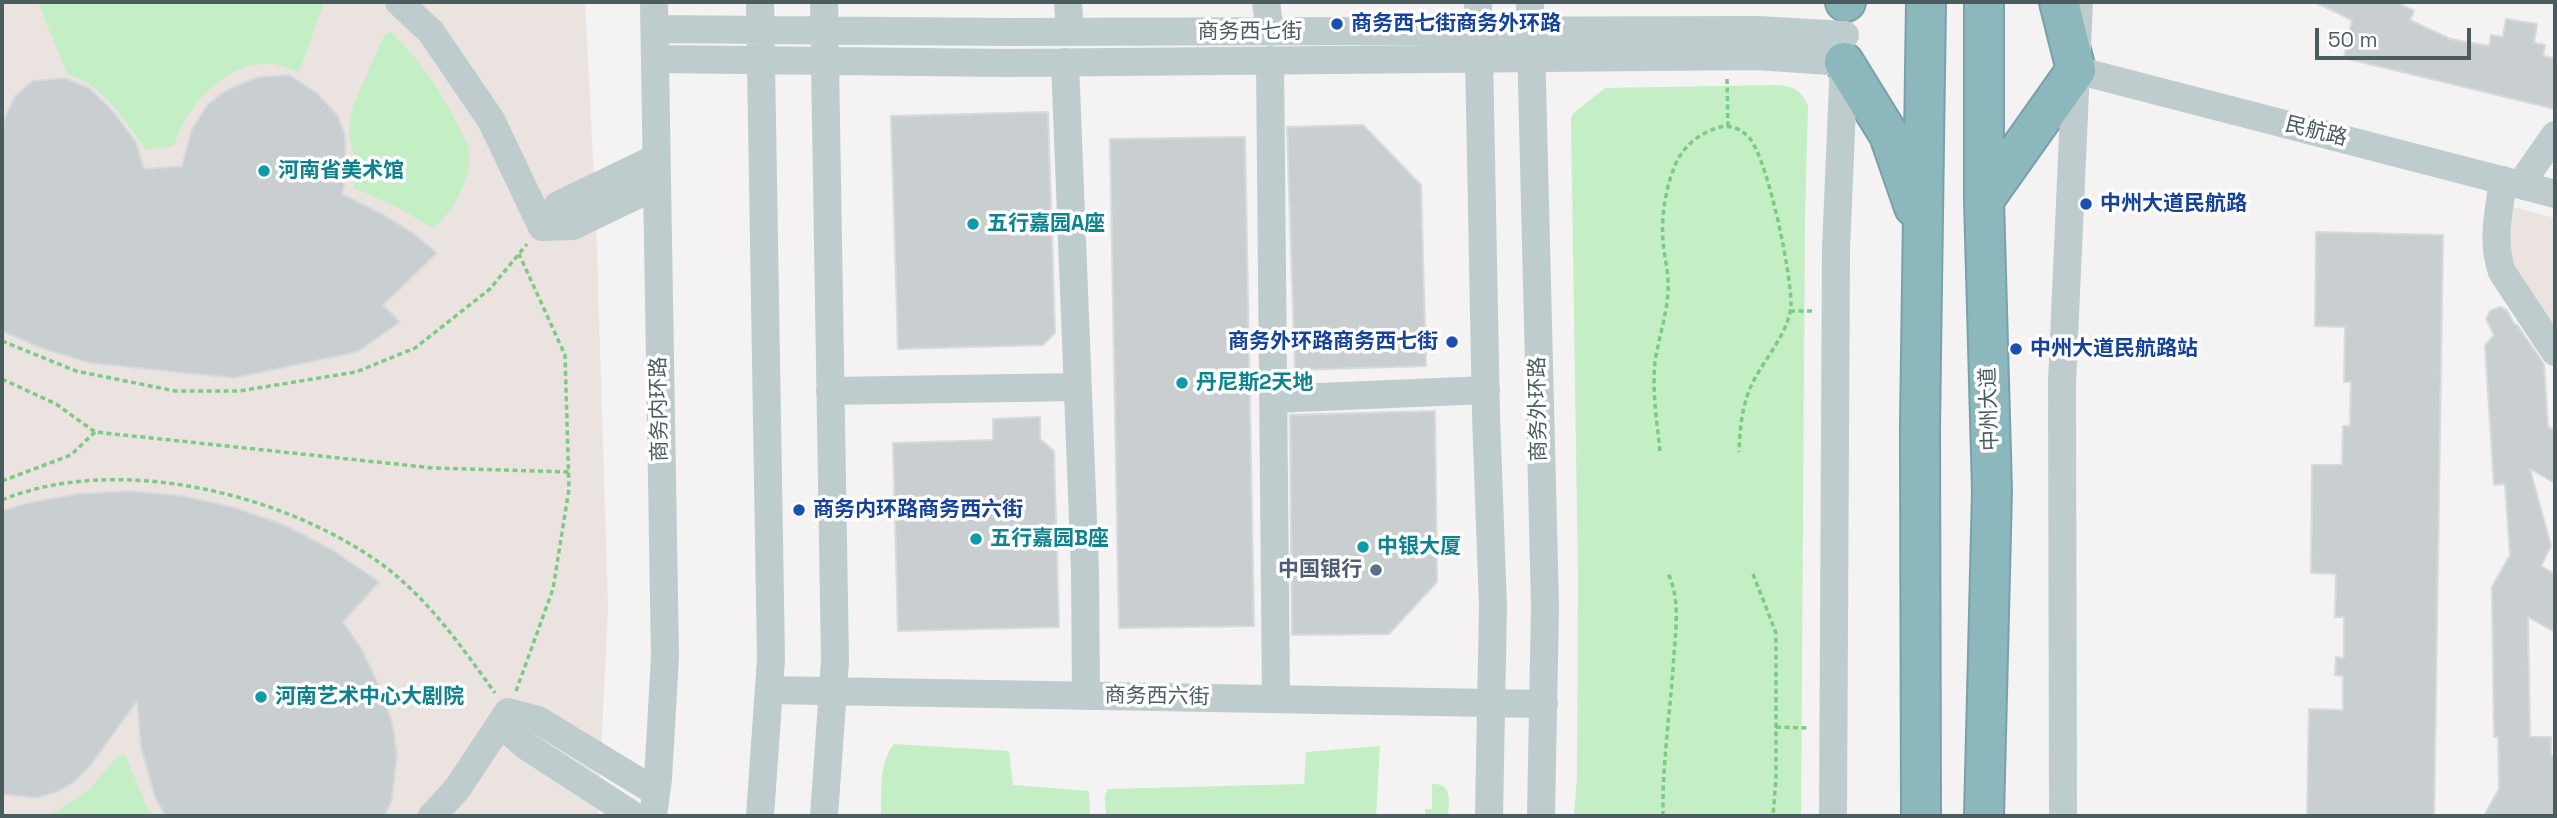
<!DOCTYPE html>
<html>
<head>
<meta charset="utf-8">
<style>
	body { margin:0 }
	#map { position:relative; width:2557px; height:818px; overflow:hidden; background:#f4f2f2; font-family:"Space Grotesk",sans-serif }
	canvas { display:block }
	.frame { position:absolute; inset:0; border:4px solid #4a5c5e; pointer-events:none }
	.scale { position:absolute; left:2315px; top:28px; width:156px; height:32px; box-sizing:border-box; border:4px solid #4a5c5e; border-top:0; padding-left:9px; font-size:21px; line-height:24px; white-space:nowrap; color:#4a5c5e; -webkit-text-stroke:5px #fff; paint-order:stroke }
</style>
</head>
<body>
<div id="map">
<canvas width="2557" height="818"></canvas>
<div class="frame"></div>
<div class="scale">50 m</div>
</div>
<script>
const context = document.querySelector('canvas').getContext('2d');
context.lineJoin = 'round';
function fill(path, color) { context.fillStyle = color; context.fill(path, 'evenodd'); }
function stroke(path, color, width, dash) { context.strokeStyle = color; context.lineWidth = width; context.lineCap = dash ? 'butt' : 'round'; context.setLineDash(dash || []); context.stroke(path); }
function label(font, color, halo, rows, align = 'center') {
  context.font = font + ' "Space Grotesk","Noto Sans SC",sans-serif'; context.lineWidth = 7; context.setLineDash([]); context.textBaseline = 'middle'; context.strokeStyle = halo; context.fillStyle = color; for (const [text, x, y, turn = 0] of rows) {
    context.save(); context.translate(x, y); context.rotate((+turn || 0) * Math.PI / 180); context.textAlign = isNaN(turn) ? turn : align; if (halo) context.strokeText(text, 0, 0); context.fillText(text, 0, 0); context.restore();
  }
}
const commercial = new Path2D(`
	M2,2H585L596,217L608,607L598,816H2Z
	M2506,205L2555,218V330L2500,245Z`);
const green = new Path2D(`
	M38,2H322L323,5L299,72C291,70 281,65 273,64C226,60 186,106 174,146L146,150C125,121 103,84 67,74Z
	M391,32C420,59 442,93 459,128C462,134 467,141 468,148C474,175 454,212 433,228L397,207L354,188L357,165L349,136L350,122L355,101L385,34Z
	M1778,85C1795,87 1801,90 1808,106L1805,217L1801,816H1574L1577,777L1578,577L1571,119L1573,114L1605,88Z
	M894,744L1009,751L1013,785L1089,791L1090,816H881C882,791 878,765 894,744Z
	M1380,746L1376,816H1106L1105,796L1108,789L1304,784L1306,752Z
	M124,753L147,807L154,816H49L89,790L113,761Z
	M1432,784C1453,783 1449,802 1448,816H1425V809H1432Z`);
const building = new Path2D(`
	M2314,2H2396L2414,11L2410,20L2450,39L2489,46L2491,35L2503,37L2506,19L2537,24L2534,43L2545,45L2543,56L2555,58V109L2344,58L2352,20Z
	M289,75L317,93L338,116L345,135L346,175L342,194L382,214L413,233L437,253L383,305L400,322L357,352L234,378L90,363L41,348L2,331V131L5,117L15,96L33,81L65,78L90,89L111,109L136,142L144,169L182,166L192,129L208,104L227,90L258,77Z
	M1048,112L1055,333L1043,345L898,349L891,116Z
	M1363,125L1421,185L1426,366L1295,370L1287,127Z
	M1245,137L1254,626L1119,628L1110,139Z
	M2316,232L2443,235L2434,816H2307L2309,709L2343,710V676L2335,675L2336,657L2344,658V617H2335L2336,574L2311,573L2312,465H2342L2343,426H2350L2351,382H2344L2345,327L2315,326Z
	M2500,307L2507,310L2514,324L2517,325L2544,364L2548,427L2555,430V483L2530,469L2551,546L2541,566L2555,574V632L2528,617L2530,737H2551V755L2555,757V816H2484L2499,789L2498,737H2494L2492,587L2510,555L2505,484L2494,485L2485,346L2494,335L2486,319L2490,311Z
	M1435,411L1437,582L1389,634L1292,635L1290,415Z
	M1040,417V439L1054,451L1059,627L898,631L893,443L993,440V419Z
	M130,491L183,496L236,508L287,526L334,551L379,582L343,622L362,650L378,684L392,722L397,754L392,799L385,816H165L155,797L141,747L137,701L90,766L74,782L59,791L36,798L2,794V511L24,504L76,494Z`);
const path = new Path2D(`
	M1727,79L1728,126
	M1790,311H1812
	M2,341L76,371L175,391H239L356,372L415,348L490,289L527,244
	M2,379L56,404L95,432L433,468L569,472
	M1660,451C1657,422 1652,391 1655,362C1659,335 1669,309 1668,283C1668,269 1664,255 1663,241C1661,215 1666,186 1676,163C1684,146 1698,135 1714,129C1728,123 1742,128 1751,140C1769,166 1791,272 1791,304C1790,331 1766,357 1754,380C1742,403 1740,427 1739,452
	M2,481L71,455L95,432
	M2,500C116,453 282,493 380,563C428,598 461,646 495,693
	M1753,574L1776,633V779L1773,816
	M516,691L553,589L569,489L565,355L519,254
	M1776,727L1809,728
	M1663,816C1662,762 1671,708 1674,654C1676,626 1680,599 1668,573`);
const minor = new Path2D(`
	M399,2L431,32L491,120L542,227
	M824,2L835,661L824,816
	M1068,2L1070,32
	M1266,2L1270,32
	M1478,2L1486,416L1493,606L1489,816
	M1530,2L1545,606L1541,816
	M655,29L1008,32L1758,30L1845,35
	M655,59L1008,63L1757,56L1844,62
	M1270,60L1276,699
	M1065,62L1085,571L1086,696
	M2076,70L2555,194
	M2503,180C2499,213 2491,240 2502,272L2555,352
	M2520,185L2555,135
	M542,227L558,205L656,158
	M542,227L573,226L656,186
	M830,391L1078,387
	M1273,399L1486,390
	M769,690L1544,704
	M501,724L526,746L634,816
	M432,816L457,789L508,712L538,720L656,792
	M653,816L658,779L665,657L654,2
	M760,816L771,659L760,2
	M1833,816L1836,248L1844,61
	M2063,816L2062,382L2079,2`);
const highway = new Path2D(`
	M1845,2H1846
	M1984,2V200L1992,491L1984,816
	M1844,62L1889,135L1914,207
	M1984,200L2076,70L2059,2
	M1921,816L1920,426L1926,2`);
const markers = [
	[1337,24,7,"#1a4fb4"],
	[264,171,7,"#0f9aa8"],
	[2086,204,7,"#1a4fb4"],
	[973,224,7,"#0f9aa8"],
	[1452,342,7,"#1a4fb4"],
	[2016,349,7,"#1a4fb4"],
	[1182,383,7,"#0f9aa8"],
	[799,510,7,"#1a4fb4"],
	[976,539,7,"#0f9aa8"],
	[1363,547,7,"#0f9aa8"],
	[1376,570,7,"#5c6f8a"],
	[261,697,7,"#0f9aa8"]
];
const transitNames = [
	["商务西七街商务外环路",1351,24],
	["中州大道民航路",2100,204],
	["商务外环路商务西七街",1438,342,"right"],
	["中州大道民航路站",2030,349],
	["商务内环路商务西六街",813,510]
];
const streetNames = [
	["商务西七街",1250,32],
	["民航路",2316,132,14],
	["商务内环路",660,409,-91],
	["商务外环路",1539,409,-91],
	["中州大道",1990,409,-92],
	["商务西六街",1157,697,1]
];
const cultureNames = [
	["河南省美术馆",278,171],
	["五行嘉园A座",987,224],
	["丹尼斯2天地",1196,383],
	["五行嘉园B座",990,539],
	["中银大厦",1377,547],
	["河南艺术中心大剧院",275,697]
];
const serviceNames = [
	["中国银行",1362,570]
];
fill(commercial, '#eae3e0');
fill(green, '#c4eec4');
fill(building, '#c9cfd0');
stroke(building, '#d6dadc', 2);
stroke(highway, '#78a2a9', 42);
stroke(path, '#7dca86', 3.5, [5, 3.5]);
stroke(minor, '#becccd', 28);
stroke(highway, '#8cb7bd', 38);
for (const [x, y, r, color] of markers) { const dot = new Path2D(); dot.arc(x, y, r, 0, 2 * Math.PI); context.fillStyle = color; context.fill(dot); stroke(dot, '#fff', 2.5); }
label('bold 21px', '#164399', '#fff', transitNames, 'left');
label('21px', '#4a5c5e', '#fff', streetNames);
label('bold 21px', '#0d838f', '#fff', cultureNames, 'left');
label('bold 21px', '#4e5e75', '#fff', serviceNames, 'right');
</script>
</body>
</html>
